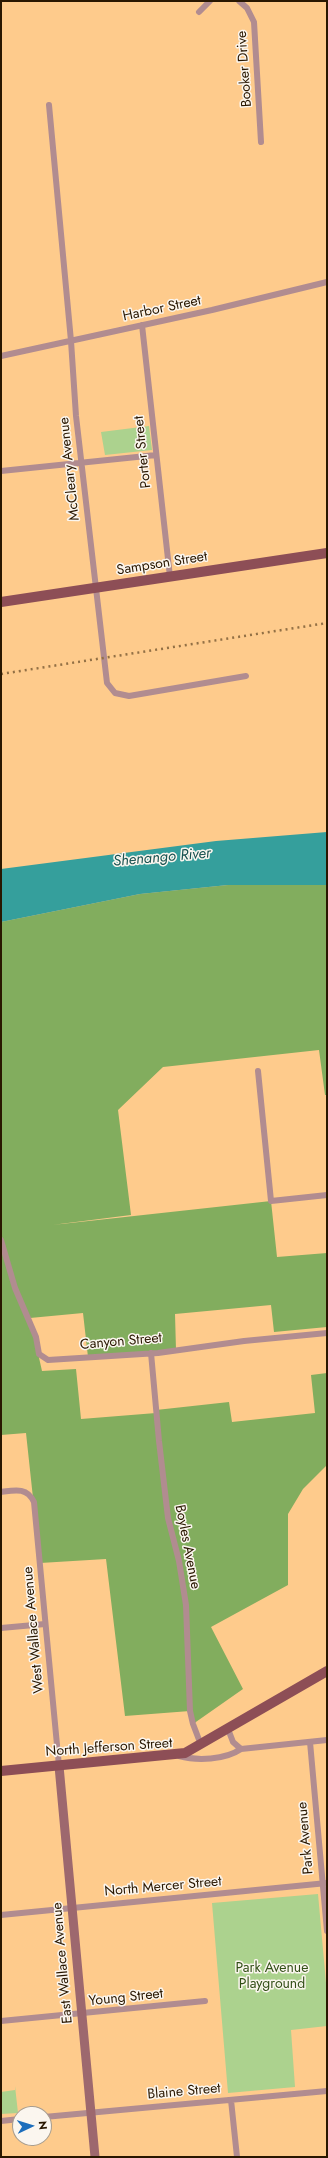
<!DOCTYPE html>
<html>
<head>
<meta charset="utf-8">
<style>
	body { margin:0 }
	#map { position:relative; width:328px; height:2158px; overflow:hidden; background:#fecb8c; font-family:Jost,sans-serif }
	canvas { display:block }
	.frame { position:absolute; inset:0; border:2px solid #291700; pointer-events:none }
	.north { position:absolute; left:12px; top:2106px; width:40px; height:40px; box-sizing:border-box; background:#fbf6ef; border:1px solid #a79d8f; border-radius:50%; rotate:86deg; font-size:11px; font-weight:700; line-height:16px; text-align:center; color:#291700 }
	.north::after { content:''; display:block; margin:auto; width:14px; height:18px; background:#1d6ebc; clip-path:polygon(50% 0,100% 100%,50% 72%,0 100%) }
</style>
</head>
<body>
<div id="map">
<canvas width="328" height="2158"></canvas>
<div class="frame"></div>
<div class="north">N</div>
</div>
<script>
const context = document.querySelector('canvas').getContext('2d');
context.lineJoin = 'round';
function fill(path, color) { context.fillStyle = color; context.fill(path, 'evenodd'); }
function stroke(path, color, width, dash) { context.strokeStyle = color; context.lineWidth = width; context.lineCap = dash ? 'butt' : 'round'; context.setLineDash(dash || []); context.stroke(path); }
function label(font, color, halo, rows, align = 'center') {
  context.font = font + ' Jost,sans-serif'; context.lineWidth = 3; context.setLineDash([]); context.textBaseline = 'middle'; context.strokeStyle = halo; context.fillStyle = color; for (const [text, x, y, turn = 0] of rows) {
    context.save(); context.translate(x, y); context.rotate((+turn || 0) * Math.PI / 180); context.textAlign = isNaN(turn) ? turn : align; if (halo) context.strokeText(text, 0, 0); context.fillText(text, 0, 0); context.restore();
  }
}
const green = new Path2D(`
	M149,426L152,450L105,455L101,432Z
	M318,1894L327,1994V2026L291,2030L295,2087L228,2093L212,1903Z
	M15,2086L18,2113L1,2114V2092L15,2090Z`);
const forest = new Path2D(`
	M228,885H327V1095H325L319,1050L163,1067L118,1110L131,1215L52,1225L271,1201L277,1257L327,1253V1327L274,1332L271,1305L175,1314L176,1350L88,1357L83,1313L30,1318L42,1371L76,1369L81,1419L156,1413V1410L229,1402L232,1422L315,1413L311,1375L327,1373V1465L303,1489L288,1514V1585L211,1627L243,1689L193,1724L190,1711L125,1716L106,1559L40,1563L26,1433L1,1435V922L140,894Z`);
const water = new Path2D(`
	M327,832V885H228L140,894L1,922V869L216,841Z`);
const street = new Path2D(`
	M239,1L247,8L254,22L261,142
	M199,12L210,1
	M49,105L71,341L76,416L107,683L115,693L129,696L246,676
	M142,325L170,577
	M1,356L212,310L327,282
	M1,471L156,455
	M258,1071L271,1201L327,1195
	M1,1240L15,1288L36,1337L39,1354L48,1360L158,1353L244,1341L327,1333
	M151,1353L159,1441L168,1518L179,1561L186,1605L190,1711L193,1724L201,1745
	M1,1492C15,1490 27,1487 34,1502L59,1766
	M1,1628L45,1624
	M228,1729L233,1742L241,1749
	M310,1742L327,1931
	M179,1756C197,1761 225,1760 241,1749L327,1740
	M1,1915L327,1883
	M1,2021L205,2001
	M231,2100L237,2157
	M44,2117L327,2091
	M1,2121L20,2119`);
const secondary = new Path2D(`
	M59,1766L95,2157`);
const primary = new Path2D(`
	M1,602L327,553
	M1,1771L185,1753L327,1671`);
const rail = new Path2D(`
	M1,674L327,623`);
const streetNames = [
	["Booker Drive",245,69,-94],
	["Harbor Street",162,309,-12],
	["Porter Street",143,452,-96],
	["McCleary Avenue",70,469,-96],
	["Sampson Street",162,564,-9],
	["Canyon Street",121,1342,-5],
	["Boyles Avenue",187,1547,79],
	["West Wallace Avenue",34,1630,-95],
	["North Jefferson Street",109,1748,-4],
	["Park Avenue",306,1838,-95],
	["North Mercer Street",163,1887,-5],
	["East Wallace Avenue",63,1963,-95],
	["Young Street",126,1998,-6],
	["Blaine Street",184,2092,-5]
];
const parkNames = [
	["Park Avenue",272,1969],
	["Playground",272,1985]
];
const waterNames = [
	["Shenango River",162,858,-5]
];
fill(green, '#acd28e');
fill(forest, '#82ad5e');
fill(water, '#359f9c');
stroke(street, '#b18c90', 6);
stroke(secondary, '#9d686e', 9);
stroke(primary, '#8d4e56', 10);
stroke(rail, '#927045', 2.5, [2, 4]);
label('14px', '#291700', '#fbf6ef', streetNames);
label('14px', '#324f17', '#fbf6ef', parkNames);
label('italic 15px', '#175250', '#fbf6ef', waterNames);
</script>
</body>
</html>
